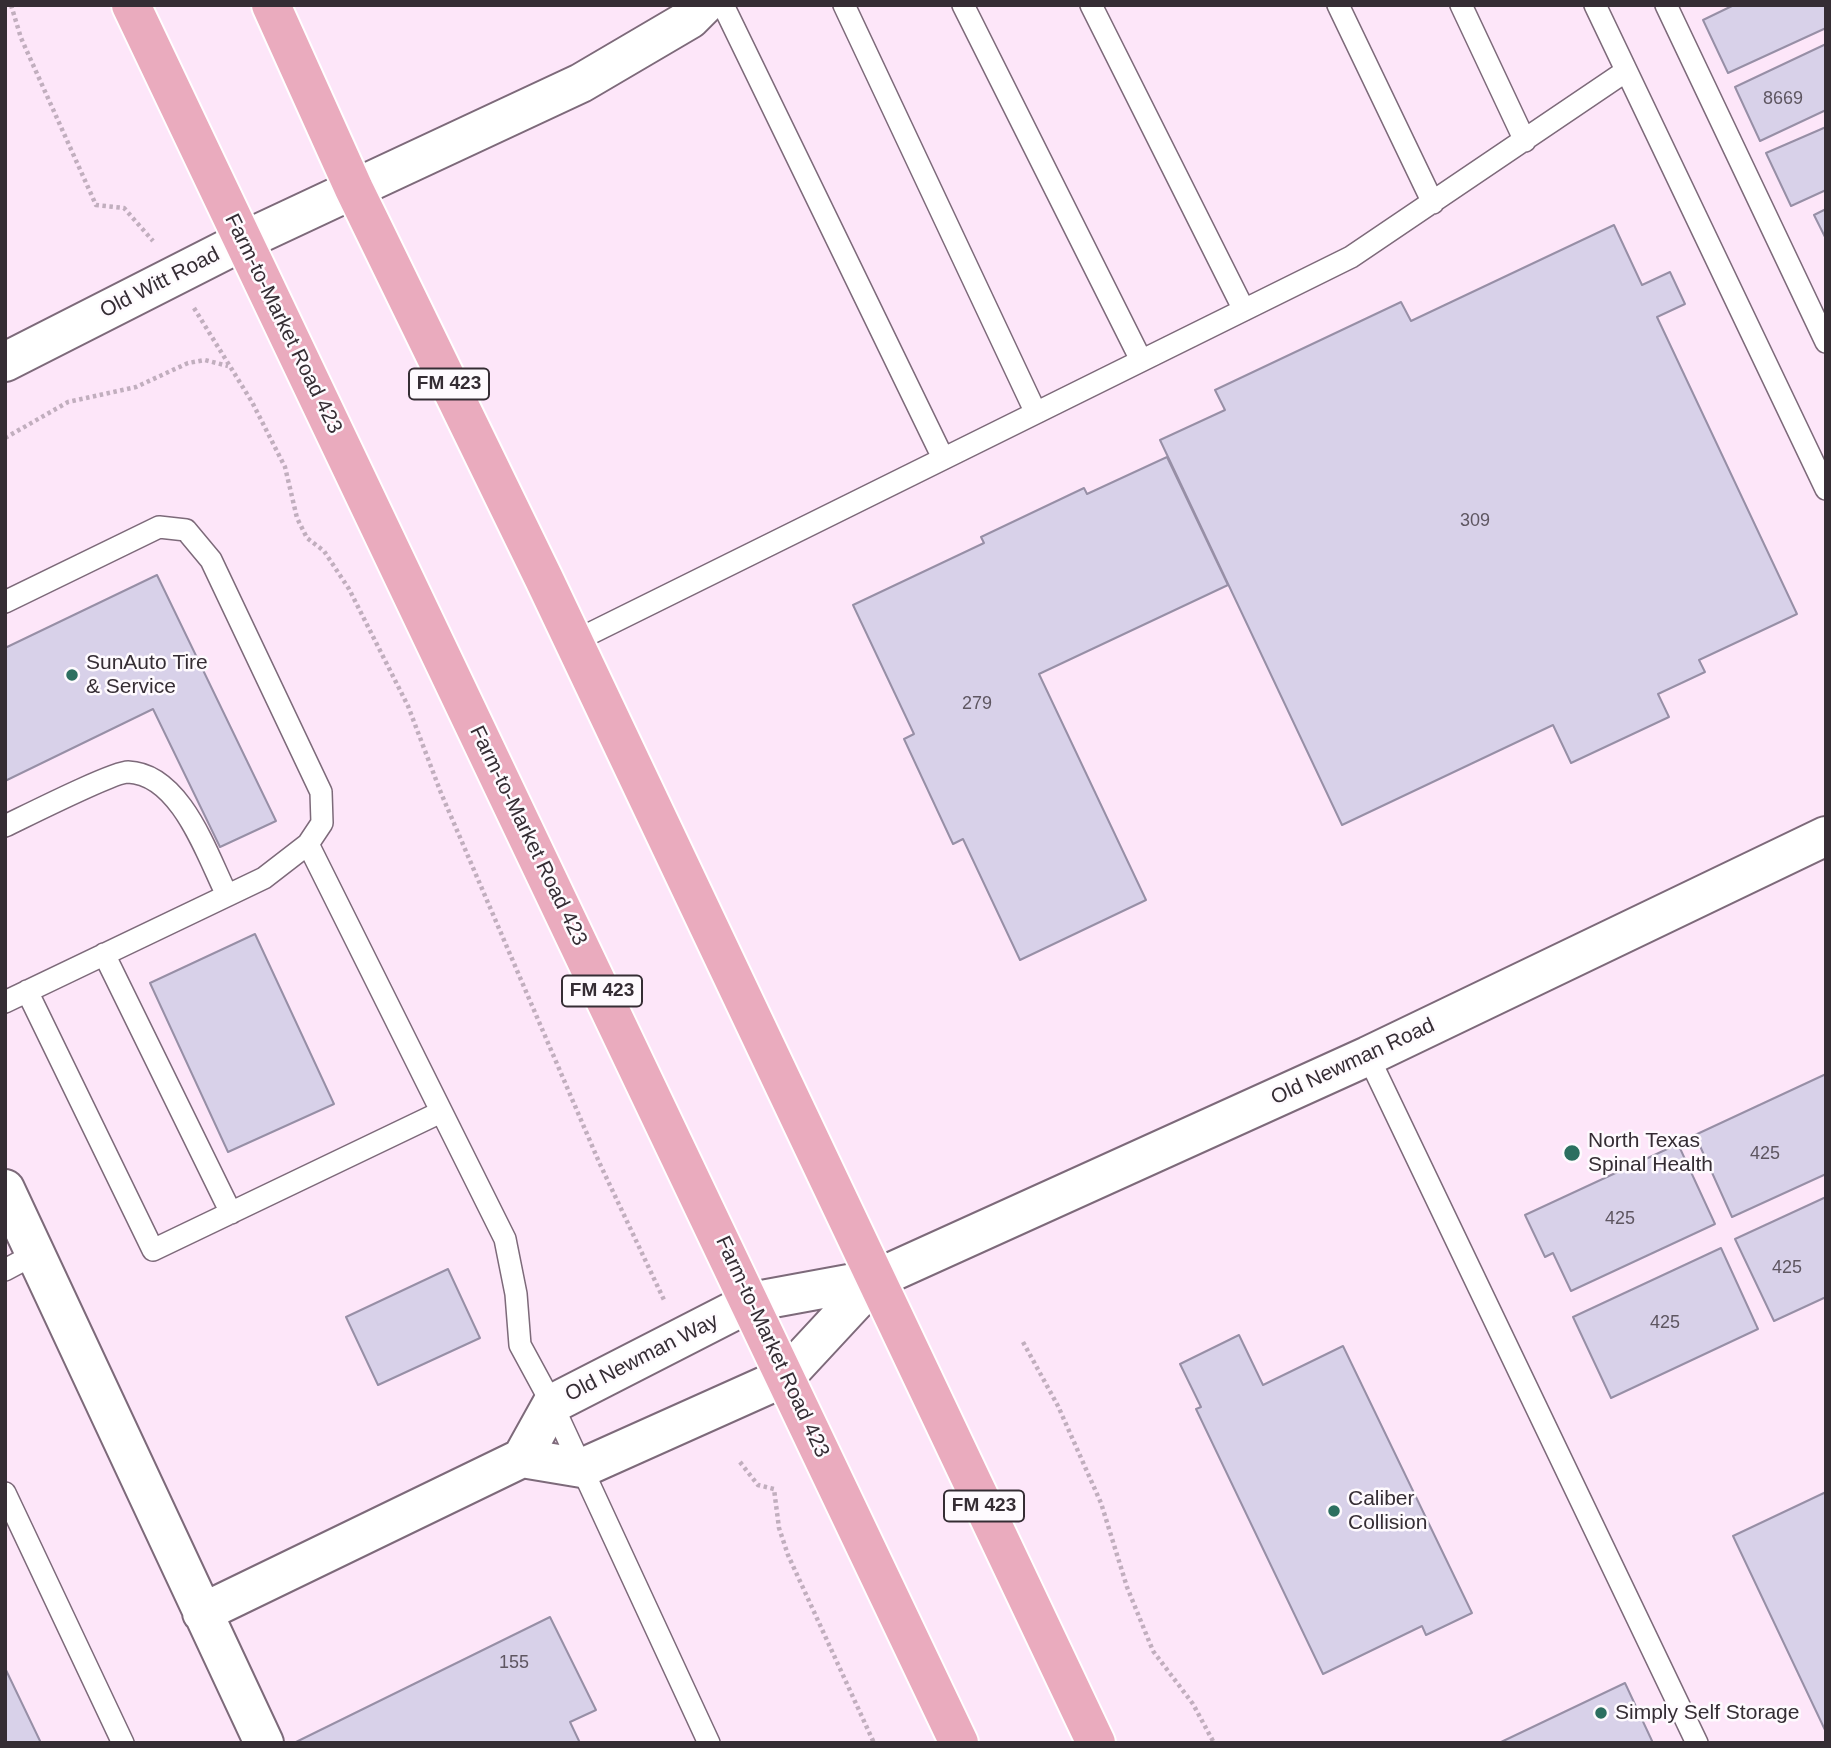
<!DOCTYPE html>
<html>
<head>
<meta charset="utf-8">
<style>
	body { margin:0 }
	#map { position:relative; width:1831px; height:1748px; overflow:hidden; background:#fde6f9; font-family:Helvetica,sans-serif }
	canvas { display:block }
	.frame { position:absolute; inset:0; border:7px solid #352d34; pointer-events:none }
</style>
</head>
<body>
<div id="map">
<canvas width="1831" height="1748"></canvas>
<div class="frame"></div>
</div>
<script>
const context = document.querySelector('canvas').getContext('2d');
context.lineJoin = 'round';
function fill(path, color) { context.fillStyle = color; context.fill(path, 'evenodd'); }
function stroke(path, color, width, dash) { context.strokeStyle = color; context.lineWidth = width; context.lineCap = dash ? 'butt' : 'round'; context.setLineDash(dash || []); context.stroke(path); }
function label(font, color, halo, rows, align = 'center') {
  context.font = font + ' Helvetica,sans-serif'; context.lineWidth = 5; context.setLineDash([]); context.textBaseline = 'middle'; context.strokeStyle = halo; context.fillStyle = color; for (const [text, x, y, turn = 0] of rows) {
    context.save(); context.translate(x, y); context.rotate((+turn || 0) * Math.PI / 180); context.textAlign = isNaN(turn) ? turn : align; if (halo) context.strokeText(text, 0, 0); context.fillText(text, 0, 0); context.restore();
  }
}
const building = new Path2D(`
	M1734,5H1826V28L1728,73L1703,20Z
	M1826,44V110L1760,141L1735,87Z
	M1826,127V190L1791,206L1766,153Z
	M1826,209V239L1814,215Z
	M1614,225L1642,285L1670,272L1685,304L1657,317L1797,614L1699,660L1705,672L1658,694L1669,717L1571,763L1553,725L1342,825L1160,440L1225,410L1215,390L1401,302L1411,321Z
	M1167,457L1228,585L1039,674L1146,900L1020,960L963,839L953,844L904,739L914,734L853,605L984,543L981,537L1084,488L1087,494Z
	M157,575L276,821L220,847L153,709L5,781V648Z
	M255,934L334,1104L228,1152L150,983Z
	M1826,1074V1174L1732,1217L1695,1135Z
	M1678,1144L1715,1224L1571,1291L1553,1253L1545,1257L1525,1215Z
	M1826,1197V1297L1774,1321L1735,1239Z
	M1721,1248L1758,1329L1611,1398L1573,1317Z
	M448,1269L480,1338L378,1385L346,1317Z
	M1239,1335L1263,1385L1343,1346L1472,1613L1426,1635L1422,1626L1323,1674L1196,1409L1201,1407L1180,1364Z
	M1826,1492V1729L1825,1730L1733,1536Z
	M550,1617L596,1710L570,1722L580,1743H294Z
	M5,1668L41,1743H5Z
	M1625,1683L1653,1743H1499Z`);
const path = new Path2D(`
	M11,5L21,38L96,205L124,208L153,241
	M194,308L252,402L285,467L297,518L307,538L324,551L349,589L408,706L441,793L599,1162L665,1302
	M5,438L68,402L136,387L188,363L205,360L228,366
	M1023,1342L1058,1406L1101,1503L1127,1587L1153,1651L1193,1704L1214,1743
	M740,1462L758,1485L774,1489L779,1528L788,1555L874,1743`);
const lane = new Path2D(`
	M723,5L943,458
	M844,5L1035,411
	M963,5L1141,360
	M1091,5L1244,310
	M1338,5L1433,203
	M1461,5L1525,141
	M1595,5L1826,489
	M1666,5L1826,342
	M5,602L159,527L186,530L211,560L321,792L322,823L308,844L264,878L5,1002
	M573,642L1351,257L1626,71
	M5,826C24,817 113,772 128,772C181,774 207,855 227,895
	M308,844L505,1239L516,1294L520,1345L552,1404L709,1743
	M104,954L231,1213
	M27,991L153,1250L441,1112
	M1368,1056L1697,1743
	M5,1270L35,1254
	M5,1493L123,1743`);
const street = new Path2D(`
	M354,189L581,83L690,19L704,5
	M5,1189L264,1743
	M522,1458L552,1404L751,1302L876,1279L1368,1056L1826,836
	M202,1613L522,1458L582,1468L785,1377L876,1279`);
const secondary = new Path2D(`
	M5,362L243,241L354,189`);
const primary = new Path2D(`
	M131,5L959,1743
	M271,5L354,189L544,579L1096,1743`);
const markers = [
	[72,675,7,"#2c6f60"],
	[1572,1153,9,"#2c6f60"],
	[1334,1511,7,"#2c6f60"],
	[1601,1713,7,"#2c6f60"]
];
const numberNames = [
	["8669",1783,99],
	["309",1475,521],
	["279",977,704],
	["425",1765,1154],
	["425",1620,1219],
	["425",1787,1268],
	["425",1665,1323],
	["155",514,1663]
];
const shields = [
	[449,384,80],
	[602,991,80],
	[984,1506,80]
];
const shieldNames = [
	["FM 423",449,384],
	["FM 423",602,991],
	["FM 423",984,1506]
];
const streetNames = [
	["Old Witt Road",160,283,-27],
	["Farm-to-Market Road 423",283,324,64],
	["Farm-to-Market Road 423",528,836,64],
	["Old Newman Road",1353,1062,-25],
	["Farm-to-Market Road 423",772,1347,65],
	["Old Newman Way",642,1358,-27]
];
const poiNames = [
	["SunAuto Tire",86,663],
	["& Service",86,687],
	["North Texas",1588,1141],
	["Spinal Health",1588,1165],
	["Caliber",1348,1499],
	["Collision",1348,1523],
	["Simply Self Storage",1615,1713]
];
fill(building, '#d8d1e9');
stroke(building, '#978fa6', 2);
stroke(lane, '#7d6a7a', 24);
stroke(street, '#7d6a7a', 42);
stroke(secondary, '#7d6a7a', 42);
stroke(primary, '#fff', 42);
stroke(path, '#c1aebe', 4.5, [3.5, 3.5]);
stroke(lane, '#fff', 21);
stroke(street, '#fff', 38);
stroke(secondary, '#fff', 38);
stroke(primary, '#eaabbe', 38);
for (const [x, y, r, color] of markers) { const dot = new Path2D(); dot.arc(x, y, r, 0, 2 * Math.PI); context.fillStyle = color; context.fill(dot); stroke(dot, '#fefafe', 2.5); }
label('18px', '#5e5661', null, numberNames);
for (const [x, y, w] of shields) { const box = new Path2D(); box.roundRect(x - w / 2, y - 15.5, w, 31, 5); context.fillStyle = '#fefafe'; context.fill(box); stroke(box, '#352d34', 2); }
label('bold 19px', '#352d34', null, shieldNames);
label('21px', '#352d34', '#fefafe', streetNames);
label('21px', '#352d34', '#fefafe', poiNames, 'left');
</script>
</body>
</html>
